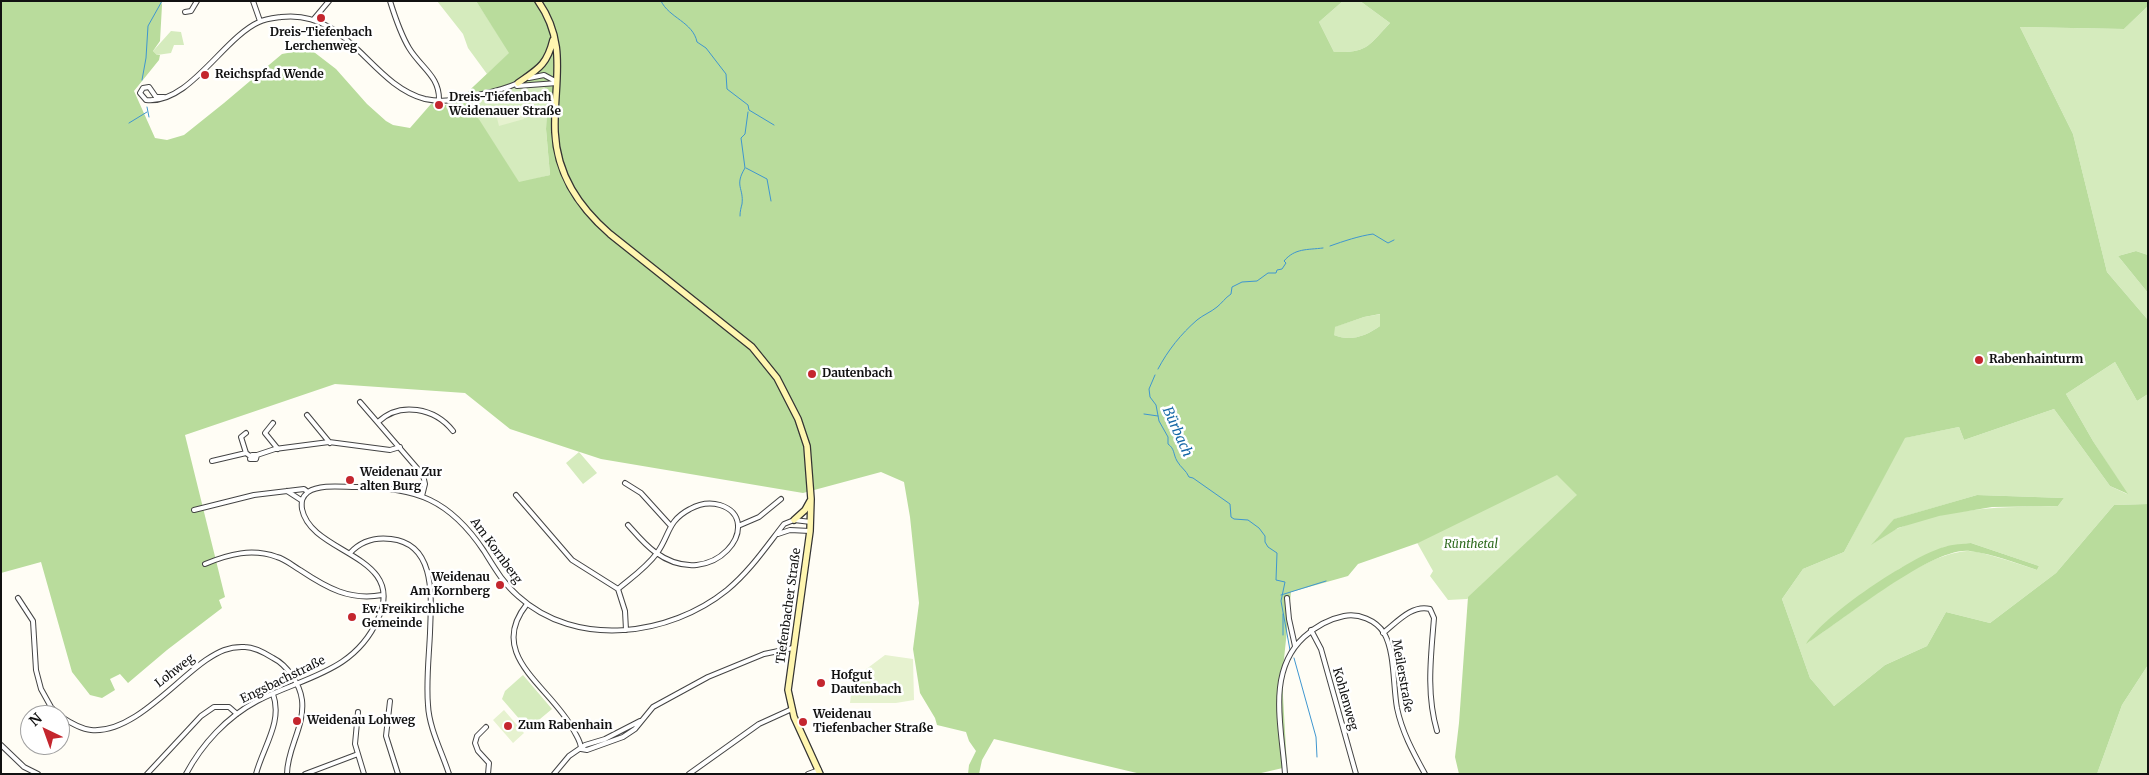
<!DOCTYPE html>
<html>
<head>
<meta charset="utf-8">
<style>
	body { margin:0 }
	#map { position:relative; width:2149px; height:775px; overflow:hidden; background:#fffdf5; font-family:Merriweather,serif }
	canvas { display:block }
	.frame { position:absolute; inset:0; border:2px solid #111; pointer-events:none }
	.north { position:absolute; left:20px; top:705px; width:50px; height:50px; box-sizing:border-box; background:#fff; border:1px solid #a0a0a0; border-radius:50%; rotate:318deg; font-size:14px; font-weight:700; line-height:20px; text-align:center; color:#111 }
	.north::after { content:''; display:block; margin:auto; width:18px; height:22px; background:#c4262e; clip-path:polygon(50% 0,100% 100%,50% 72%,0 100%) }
</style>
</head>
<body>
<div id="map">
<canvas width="2149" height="775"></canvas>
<div class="frame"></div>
<div class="north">N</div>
</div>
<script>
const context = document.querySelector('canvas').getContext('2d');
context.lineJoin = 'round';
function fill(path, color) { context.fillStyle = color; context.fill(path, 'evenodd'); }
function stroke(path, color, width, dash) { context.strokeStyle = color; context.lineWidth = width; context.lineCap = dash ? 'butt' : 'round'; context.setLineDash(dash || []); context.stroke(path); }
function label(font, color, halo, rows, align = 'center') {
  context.font = font + ' Merriweather,serif'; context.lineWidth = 5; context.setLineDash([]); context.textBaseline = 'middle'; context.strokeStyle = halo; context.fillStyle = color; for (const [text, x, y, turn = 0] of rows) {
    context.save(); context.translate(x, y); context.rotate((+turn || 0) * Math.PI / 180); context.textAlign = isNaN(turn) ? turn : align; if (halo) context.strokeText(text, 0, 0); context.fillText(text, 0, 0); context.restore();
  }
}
const green = new Path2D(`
	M437,1H476L510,53L487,74L468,48L463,34Z
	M1343,1H1360L1390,23C1368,46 1368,53 1334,52L1319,22Z
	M2148,6V255L2136,251L2118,256L2148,293V320L2107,272L2073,134L2020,27L2124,29Z
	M171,31L181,32L184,45H174L171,53L157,55L153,51Z
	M544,84L547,111L546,129L550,175L519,183L465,99L512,86Z
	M1381,314L1380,326C1366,336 1350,342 1334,335V327L1364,317Z
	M2115,362L2137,401L2148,394V504L2114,505L2056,573L1990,623L1946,612L1927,646L1885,665L1834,706L1810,678L1782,599L1803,569L1844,552L1904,438L1959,427L1964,440L2054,409L2110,486L2127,494L2093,441L2066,394ZM1977,495L2064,498L2058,506C2005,507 1949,507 1899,528C1889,531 1881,539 1872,544L1895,519ZM1971,543L2039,566L2037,570C2022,565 1979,550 1967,551C1916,555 1851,615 1807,643L1826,623L1899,569L1944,547Z
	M579,452L597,473L583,484L566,463Z
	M1618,460L1473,596L1467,599L1448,600L1430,576L1433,571L1406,523L1508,479Z
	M2148,665V774H2097L2122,705Z
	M523,675L552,709L528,729L502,699L505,691Z`);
const forest = new Path2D(`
	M1,1H161L162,5L160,41L153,51L157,55H160L159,60L134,91L155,138L167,140L184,135L224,103L282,54L310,49L336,69L367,104L386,121L393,125L410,128L431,104L442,106L457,102L509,53L476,1H1343L1319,22L1334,52C1368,53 1368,46 1390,23L1360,1H2148V6L2124,29L2020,27L2073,134L2107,272L2148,320V394L2137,401L2115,362L2066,394L2093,441L2128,494L2110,486L2054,409L1964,440L1959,427L1905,438L1844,552L1803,569L1782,599L1810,678L1834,706L1885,665L1927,646L1946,612L1990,623L2056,573L2114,505L2148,504V665L2122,705L2097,774H1459L1455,757L1459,723L1468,597L1577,495L1557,475L1418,543L1358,564L1348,576L1291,592L1282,678L1287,767L1257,774H1141L994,739L982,760L979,774H968L969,765L976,751L969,741L966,732L937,725L935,718L920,693L913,649L919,603L910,517L904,482L881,472L803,493L601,459L510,429L465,393L335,384L185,435L225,597L219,600L222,608L167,650L128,683L120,674L110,679L115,690L102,698L90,695L72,672L41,562L1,573ZM544,84L547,111L546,129L550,175L519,182L466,99L512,86ZM1380,314V326C1366,336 1350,342 1334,335L1335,327L1364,317Z
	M2136,251L2148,255V293L2118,256Z
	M1977,495L2064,498L2058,506L1992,507L1939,516L1898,528L1871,545L1894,519Z
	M1971,543L2039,566L2037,570C2016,563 1993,554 1970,551C1932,546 1841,622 1806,644C1825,614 1910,557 1944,547C1953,544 1963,544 1971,543Z`);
const pitch = new Path2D(`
	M521,108L524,119L499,126L496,114Z
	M885,655L913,659L914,700L896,703H850L853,679Z
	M504,710L524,733L513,743L493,720Z`);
const stream = new Path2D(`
	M661,1C669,18 693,22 697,42L706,48L726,74L727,89L748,105L749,110L774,125
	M142,80L146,58L148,26L162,1
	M147,107L149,117
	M129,123L147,112
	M746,168L767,179L771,201
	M740,216C740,211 741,208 742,204C744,188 734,186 745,168L741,138L745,134L748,112
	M1330,246C1344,241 1359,236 1373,234L1388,243L1394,240
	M1158,369C1168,350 1181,334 1197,320C1203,315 1211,312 1217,307C1222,303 1225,298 1231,294L1232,287L1242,282L1257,281L1268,273H1276L1277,270L1282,269L1286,263L1284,261C1295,248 1307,250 1323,248
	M1155,375L1149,389L1150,397L1156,405L1159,421L1168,437V444C1175,449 1173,454 1177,461C1181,468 1186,470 1189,477L1193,478L1230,504L1231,517L1234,519L1248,520L1259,528L1265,536V542L1268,547L1277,553L1276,580L1285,582L1281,601L1290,650
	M1144,414L1158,416
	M1281,595L1326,581
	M1283,635V614
	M1294,658L1316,737L1317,757`);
const street = new Path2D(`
	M253,1L260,21
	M390,1C395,17 400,33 409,48C421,68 440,76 439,101
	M185,12L191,11L197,1
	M313,20L329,1
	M529,78L544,75L557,82
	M517,86L557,83
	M164,97H156L149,87L143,88L140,93L146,100C189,105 223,38 259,22C265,19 274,18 281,17C349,9 369,84 425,99C443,103 461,100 478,95C492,92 505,89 518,83
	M360,402L423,475L425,484L422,496
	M307,415L330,443
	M378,422C400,401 435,408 453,431
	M273,423L265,433L278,449
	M246,453L241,437L246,433
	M257,455L256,459H250L252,455H257L275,449L329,442L390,450L400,447
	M212,461L246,453L250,456
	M625,483L641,493L670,525
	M287,491L301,500
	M516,495L572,560L618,589L625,611L626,630
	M194,510L254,495L304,489L308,492C320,484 342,487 356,487C416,487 450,500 484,551C494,567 503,583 518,596C576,649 670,636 727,590C750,571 766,547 784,524L794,520L811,522
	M738,526L759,517L781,499
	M778,534L790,530L810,531
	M350,553C361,541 375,537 391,539C437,544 431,599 430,633C429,656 426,681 428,705C429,728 442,752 449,774
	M205,564C229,554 252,548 277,557C285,559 293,566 300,570C327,588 350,601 382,595
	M618,589C631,578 646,568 657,553C670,535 667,521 690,509C699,504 710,502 720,505C767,520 714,595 655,552C645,545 637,535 628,525
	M18,598L33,621L36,670L41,689L51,707L59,715
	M1287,598L1289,619L1295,646
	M527,604C485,656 552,687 574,731C577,737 581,742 581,749
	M1311,630L1321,649L1356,774
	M1383,633C1396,623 1412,604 1430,609L1434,618C1431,656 1426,693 1437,731
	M390,701L386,736L398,774
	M358,712L355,744L364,774
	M60,716C69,722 80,729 91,730C132,734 174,682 206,660C218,652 229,646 245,647C254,647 265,653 273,658C287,665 300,684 302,700C305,727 287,748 287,774
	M486,727L477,736L475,743L478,751L489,763L488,774
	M1,745L24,767L38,774
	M581,749L587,750L623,737L635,729L653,707L708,677L764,654L793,648
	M147,774L201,716L214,707H229L237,714
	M186,774C202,744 227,717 257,701C303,677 354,673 378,619C408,554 311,555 302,509C301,501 302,497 308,492
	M256,774C263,747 283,722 273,694
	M305,774L358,754
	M554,774L569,756L585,745L605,739L640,721
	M689,774L759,724L792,709
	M808,774L819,770
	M1285,774C1282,728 1266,672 1304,637C1315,627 1329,619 1344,616C1358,613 1376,620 1384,633C1395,652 1393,686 1397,708C1402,732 1413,752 1425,774`);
const secondary = new Path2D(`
	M538,1C569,45 553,84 555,132C557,175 579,207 610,234L752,347L777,378L798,419L807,446L811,499L810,531L788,690L794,717L820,774
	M518,83C538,69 547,65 553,40
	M794,520L805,510L810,501`);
const markers = [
	[321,18,5,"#c4262e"],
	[205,75,5,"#c4262e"],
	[439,105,5,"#c4262e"],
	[1979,360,5,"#c4262e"],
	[812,374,5,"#c4262e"],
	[350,480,5,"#c4262e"],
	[500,585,5,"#c4262e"],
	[352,617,5,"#c4262e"],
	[821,683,5,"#c4262e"],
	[297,721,5,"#c4262e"],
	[803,722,5,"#c4262e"],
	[508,726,5,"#c4262e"]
];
const poiNames = [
	["Dreis-Tiefenbach",321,33,"center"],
	["Lerchenweg",321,47,"center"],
	["Reichspfad Wende",215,75],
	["Dreis-Tiefenbach",449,98],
	["Weidenauer Straße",449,112],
	["Rabenhainturm",1989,360],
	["Dautenbach",822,374],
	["Weidenau Zur",360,473],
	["alten Burg",360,487],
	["Weidenau",490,578,"right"],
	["Am Kornberg",490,592,"right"],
	["Ev. Freikirchliche",362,610],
	["Gemeinde",362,624],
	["Hofgut",831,676],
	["Dautenbach",831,690],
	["Weidenau",813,715],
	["Tiefenbacher Straße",813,729],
	["Weidenau Lohweg",307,721],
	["Zum Rabenhain",518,726]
];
const parkNames = [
	["Rünthetal",1471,545]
];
const streetNames = [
	["Am Kornberg",496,551,54],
	["Tiefenbacher Straße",789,606,-82],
	["Lohweg",175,671,-38],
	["Meilerstraße",1402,676,80],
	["Engsbachstraße",283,680,-26],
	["Kohlenweg",1345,699,74]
];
const waterNames = [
	["Bürbach",1177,432,66]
];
fill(green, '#d5ebbd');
fill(forest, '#b9dc9c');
fill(pitch, '#e6f2cf');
stroke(stream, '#3f96cf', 1);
stroke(street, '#444', 6);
stroke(secondary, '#333', 8);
stroke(street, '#fff', 4);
stroke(secondary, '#fff6b0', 5.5);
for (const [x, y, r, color] of markers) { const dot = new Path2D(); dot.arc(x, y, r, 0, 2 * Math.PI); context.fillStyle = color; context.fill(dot); stroke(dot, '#fff', 2); }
label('bold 12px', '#111', '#fff', poiNames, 'left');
label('italic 12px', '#2f6b1f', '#fff', parkNames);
label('12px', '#111', '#fff', streetNames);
label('italic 14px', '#1768a6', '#fff', waterNames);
</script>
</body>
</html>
